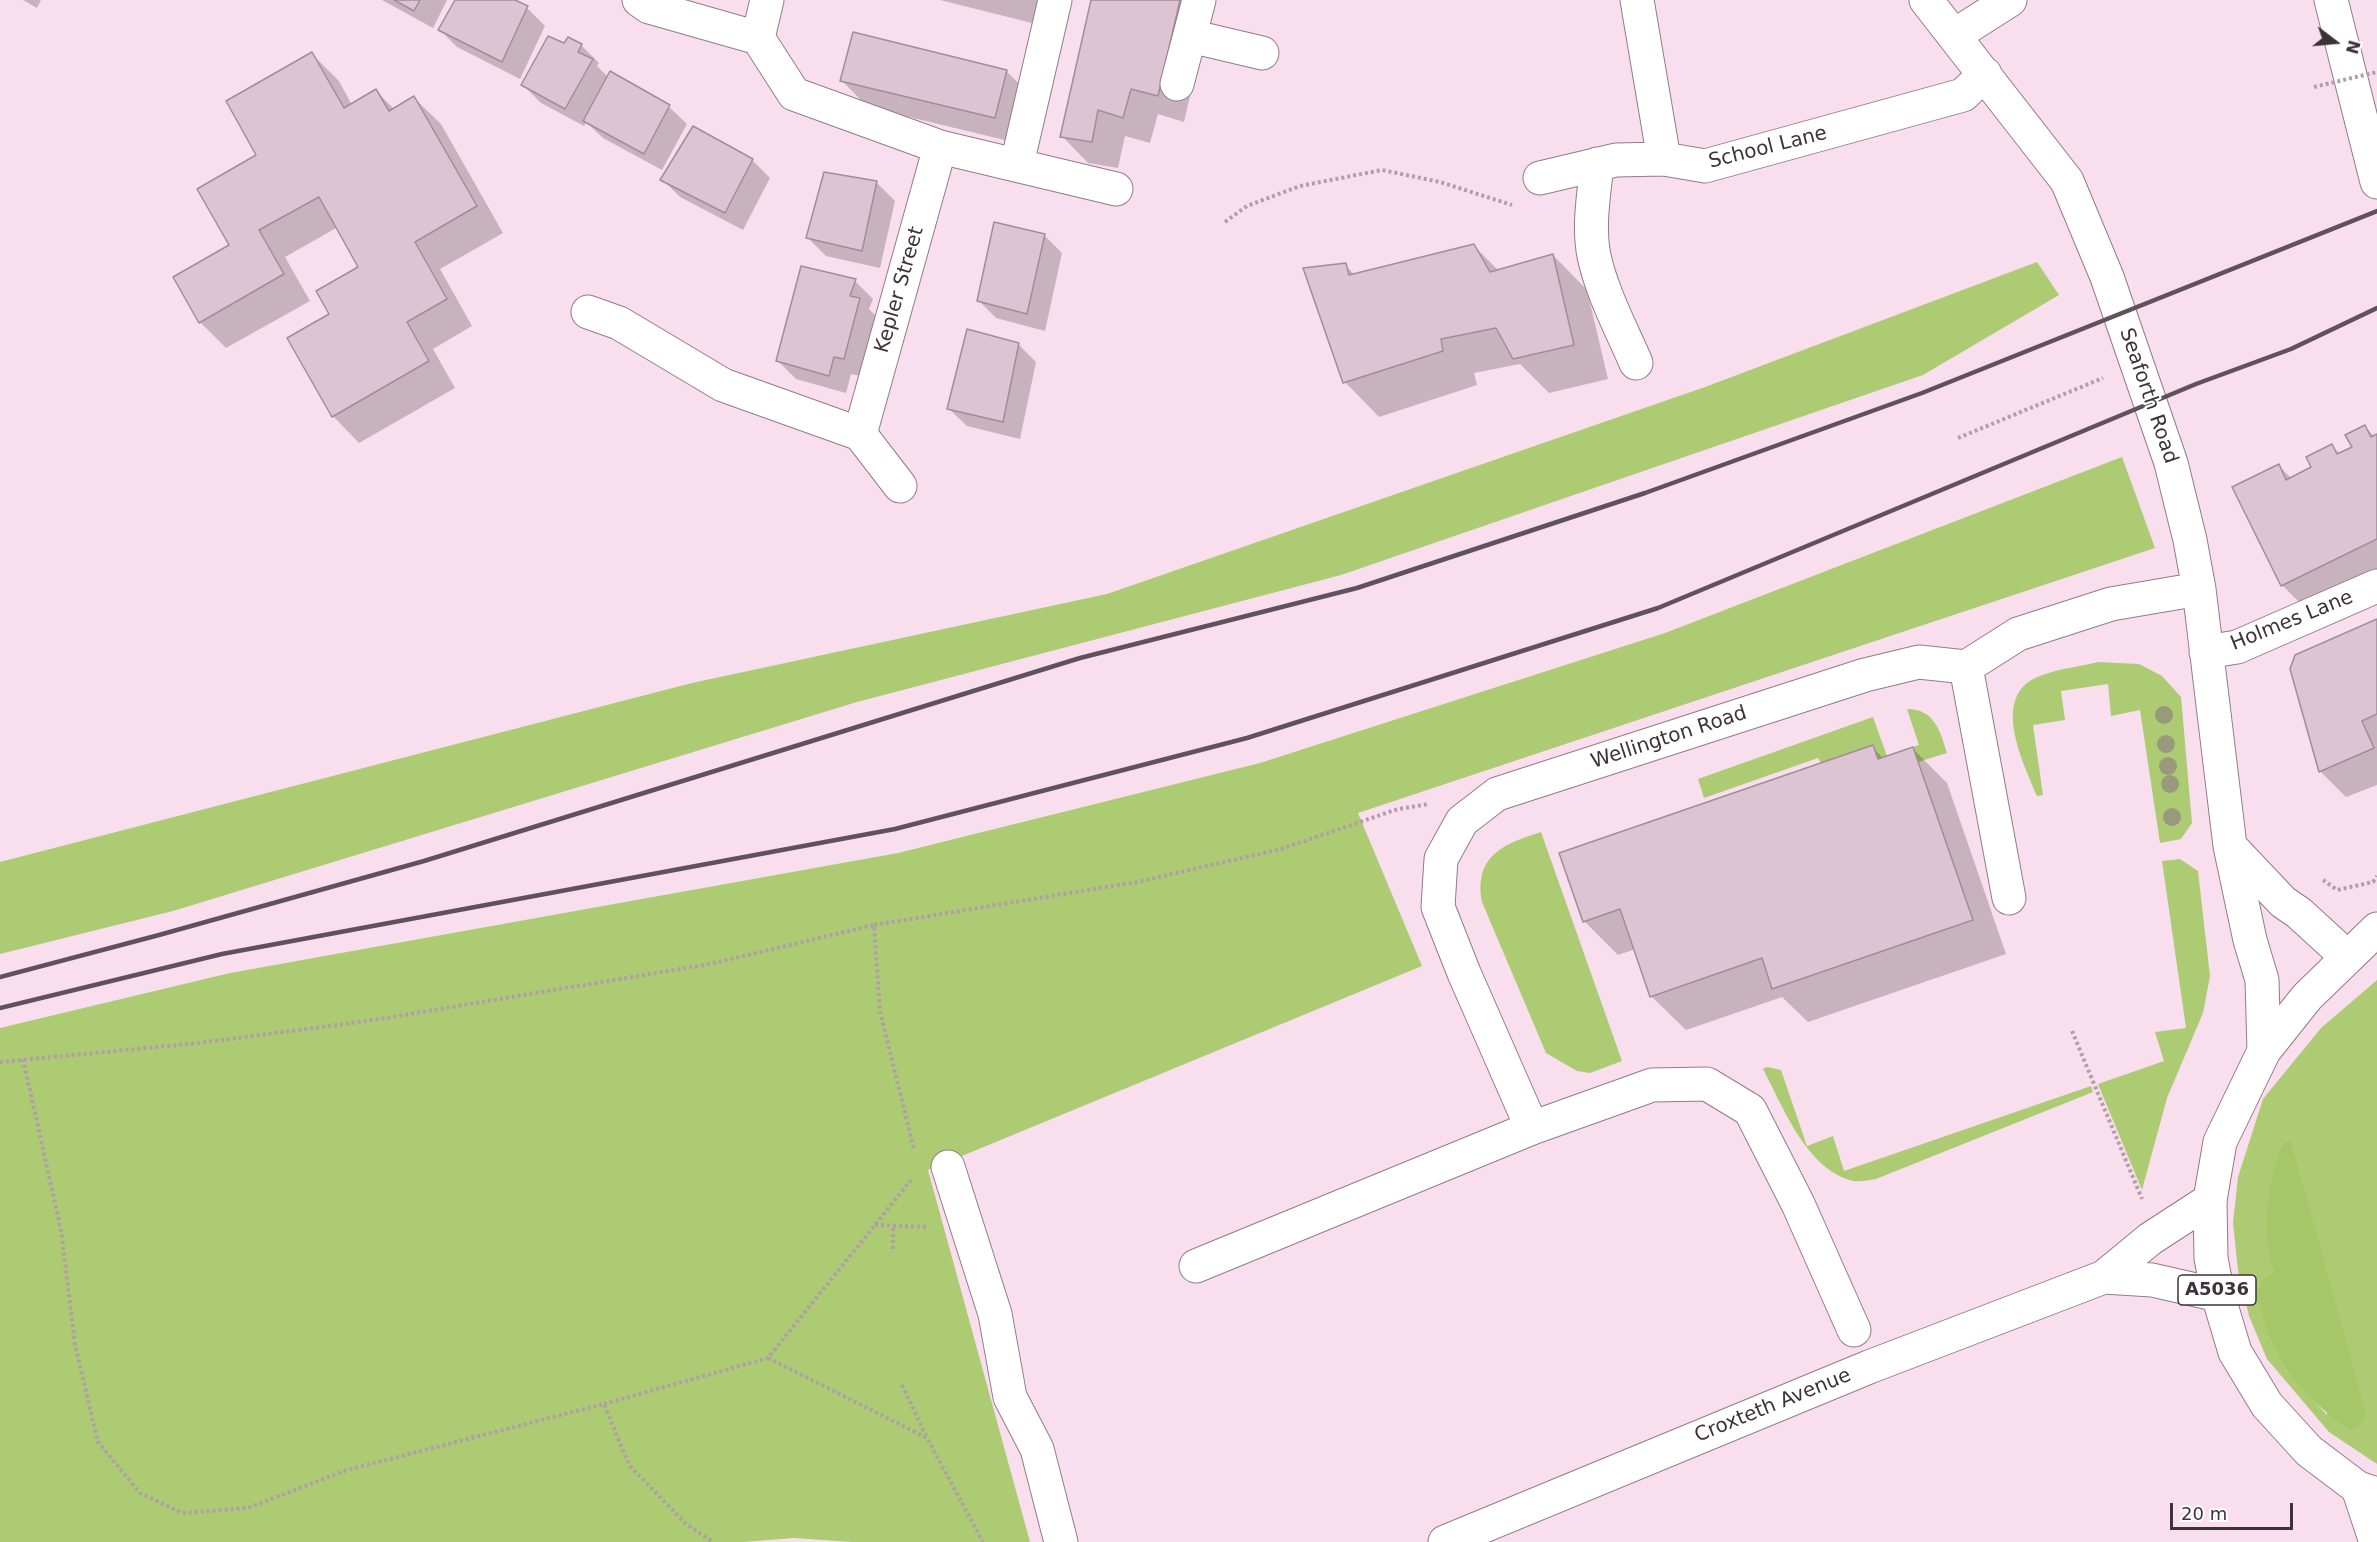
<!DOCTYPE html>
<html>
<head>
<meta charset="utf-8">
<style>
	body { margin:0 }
	#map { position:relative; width:2377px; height:1542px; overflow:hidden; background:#f9dfee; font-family:"DejaVu Sans",sans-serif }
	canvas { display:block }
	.north { position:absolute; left:2305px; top:12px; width:60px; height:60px; -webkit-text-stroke:4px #fff; paint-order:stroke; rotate:106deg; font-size:16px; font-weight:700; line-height:24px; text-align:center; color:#3c3238 }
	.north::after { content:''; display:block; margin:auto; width:21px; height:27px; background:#3c3238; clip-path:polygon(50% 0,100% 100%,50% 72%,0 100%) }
	.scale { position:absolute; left:2170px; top:1503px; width:123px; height:27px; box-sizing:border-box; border:3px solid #3c3238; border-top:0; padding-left:8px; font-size:18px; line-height:21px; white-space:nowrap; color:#3c3238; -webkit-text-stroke:4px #fff; paint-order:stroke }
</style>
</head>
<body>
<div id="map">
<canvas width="2377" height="1542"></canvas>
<div class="north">N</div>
<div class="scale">20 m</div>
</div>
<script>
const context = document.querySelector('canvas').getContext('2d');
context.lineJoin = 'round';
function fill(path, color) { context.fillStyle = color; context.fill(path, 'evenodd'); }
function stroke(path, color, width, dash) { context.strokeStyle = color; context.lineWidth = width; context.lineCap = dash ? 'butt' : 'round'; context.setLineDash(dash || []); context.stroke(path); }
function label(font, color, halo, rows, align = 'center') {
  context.font = font + ' "DejaVu Sans",sans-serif'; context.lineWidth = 4.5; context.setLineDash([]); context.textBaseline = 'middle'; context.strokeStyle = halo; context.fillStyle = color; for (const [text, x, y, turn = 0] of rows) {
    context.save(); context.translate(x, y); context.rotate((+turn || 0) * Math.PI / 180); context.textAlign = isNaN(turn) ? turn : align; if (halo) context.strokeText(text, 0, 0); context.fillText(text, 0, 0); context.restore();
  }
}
const green = new Path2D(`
	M2037,262L2059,295L1923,375L1341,575L857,702L173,911L0,954V862L692,683L1107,594L1705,387Z
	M2122,457L2155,548L1358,813L1422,966L928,1170L1030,1542H852L794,1538L744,1542H0V1028L230,973L898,853L1260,763L1665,633Z
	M2098,662L2139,664L2162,676L2181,697L2192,823L2181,839L2160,843L2140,710L2111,716L2108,684L2061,691L2065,720L2033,725L2043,795L2037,796C2024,764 1991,700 2035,678C2054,669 2079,667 2098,662Z
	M1907,709C1934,709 1940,730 1947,753L1918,762L1913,747L1919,745Z
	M1873,717L1887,756L1878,759L1821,763L1818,758L1704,798L1698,779Z
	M1541,832L1622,1061L1590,1073L1577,1071L1546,1053L1482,902C1474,856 1503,844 1541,832Z
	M2180,859L2198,871L2210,976L2203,1013L2167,1098L2142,1190L2098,1084L2164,1061L2155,1032L2186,1028L2162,861Z
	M2377,980V1464L2329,1432L2267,1359L2249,1316L2238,1270L2233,1223L2238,1177L2263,1099L2321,1028ZM2291,1140L2331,1290L2327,1415L2301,1387L2277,1352L2262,1280L2274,1271Z
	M1767,1067L1781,1070L1807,1146L1833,1136L1844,1171L2091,1086L2093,1092L1876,1179C1869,1180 1860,1182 1853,1181C1807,1170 1783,1107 1763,1069Z`);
const forest = new Path2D(`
	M2291,1140L2366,1414L2362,1423L2351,1430C2321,1411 2293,1384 2277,1352C2267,1335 2263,1313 2256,1295L2262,1280L2274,1271C2261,1237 2267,1175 2284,1143Z`);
const shadow = new Path2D(`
	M23,0H41L37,8Z
	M382,0H447L433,28Z
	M457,0H512L527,8L545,26L520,79L457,47L439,29Z
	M940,0H1059L1052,28Z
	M1093,0H1212L1184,122L1158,114L1150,143L1125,136L1118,168L1088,163L1062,136Z
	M564,44L581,45L599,63L597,66L608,77L610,73L669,107L687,124L662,170L603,138L586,122L584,126L541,103L523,85Z
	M312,54L339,81L352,105L376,91L394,109L414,98L441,124L503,233L440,269L472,326L433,349L455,388L359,443L333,416L331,314L360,267L338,227L285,257L310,301L226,348L200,322L231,246L258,155Z
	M1006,71L1033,97L1021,144L868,107L842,81Z
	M752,160L770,178L743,230L680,197L662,179Z
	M825,174L877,183L895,201L880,268L826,256L808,238Z
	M1044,235L1062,253L1045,331L996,318L978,300Z
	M1473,245L1499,271L1553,255L1587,290L1608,379L1549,393L1520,364L1474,373L1477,385L1379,417L1345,382V265L1355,275Z
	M855,281L873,299L869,309L877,317L861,376L851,374L846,393L796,379L778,361Z
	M1018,344L1036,362L1020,439L967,426L949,409Z
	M2365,427L2375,437L2377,436V578L2309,612L2283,586L2234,488L2279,466L2292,479L2313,468L2332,446L2340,454L2354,448Z
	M2377,620V785L2346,797L2320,771Z
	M1872,747L1884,759L1913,749L1947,783L2006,954L1808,1022L1782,997L1686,1030L1651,996L1636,949L1618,955L1584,921Z`);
const building = new Path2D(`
	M394,0H420L414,11Z
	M455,0H515L528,6L502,62L438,30Z
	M1091,0H1180L1158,96L1131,89L1123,118L1098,110L1092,142L1060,137Z
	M853,32L1007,70L995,118L840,81Z
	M548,36L564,43L568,37L582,44L578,52L593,59L565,109L521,85Z
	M312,52L344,108L376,89L389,111L414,96L477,206L415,242L447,299L407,322L429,361L332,417L287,338L329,314L316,291L358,267L319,197L259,230L284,274L199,323L173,277L229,245L197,189L256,155L226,101Z
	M610,71L670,105L644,154L583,121Z
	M693,126L753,159L725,213L660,180Z
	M824,172L877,181L862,251L806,238Z
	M994,222L1045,234L1027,314L977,301Z
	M1474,244L1490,272L1553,254L1574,345L1513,359L1496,328L1441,339L1443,351L1343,383L1303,268L1346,263L1349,275Z
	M801,266L856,279L850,296L860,298L844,359L834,357L829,376L776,361Z
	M967,329L1019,343L1003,422L947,409Z
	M2365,425L2371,437L2377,434V539L2281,586L2232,487L2279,464L2286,480L2311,467L2306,457L2332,444L2337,454L2352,447L2345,435Z
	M2377,619V714L2362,721L2374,748L2319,772L2290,669L2295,655Z
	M1873,745L1878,759L1913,747L1973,920L1772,989L1762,958L1650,997L1620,909L1583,922L1559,853Z`);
const path = new Path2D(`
	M1225,222L1247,206L1300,186L1382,170L1440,182L1512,205
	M1958,438L2103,378
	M2323,880L2337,890L2373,882L2377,876
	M874,925L1137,882L1281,849L1398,809L1429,804
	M2072,1031L2142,1199
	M23,1059L61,1230L75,1345L98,1442L140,1493L182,1513L248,1508L347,1470L604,1404L629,1465L686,1524L713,1542
	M0,1062L199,1043L367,1021L710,964L874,925L880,1011L914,1150
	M875,1225L927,1227
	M893,1249V1226
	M768,1358L927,1438L983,1542
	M902,1385L926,1436
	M604,1404L768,1358L911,1180`);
const minor = new Path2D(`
	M639,0L649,7L758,38
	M1637,0L1664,159
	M1926,0L2067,181L2107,277L2171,463L2190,540L2199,589L2230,846L2250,940L2262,980L2264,1051
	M1955,35L2010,0
	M1190,36L1262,53
	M758,38L794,94L940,147L1116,189
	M758,38L767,0
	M1177,84L1199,0
	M1017,164L1055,0
	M1597,164C1594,194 1588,226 1594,256C1602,293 1621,328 1636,363
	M1540,178L1616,160L1664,159L1705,166L1963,95L1985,74
	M588,312L619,323L723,385L860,434L900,486
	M860,434L940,147
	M2206,652L2237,647L2377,586
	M1966,667L2009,898
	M2230,846L2283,902L2299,913L2346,956
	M1532,1128L1464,973L1438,907L1441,859L1462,821L1497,794L1865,675L1919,662L1966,667L2018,634L2111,604L2199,589
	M948,1167L995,1314L1010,1397L1037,1449L1061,1542
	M2210,1200L2150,1239L2104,1277L2152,1280L2218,1295
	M1196,1266L1532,1128L1652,1085L1707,1084L1750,1110L1798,1204L1854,1330
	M1445,1542L1869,1367L2104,1277`);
const major = new Path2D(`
	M2358,1488L2376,1542`);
const highway = new Path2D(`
	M2331,0L2377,182
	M2377,929L2307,997L2264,1051L2220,1142L2210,1200L2211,1258L2218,1295L2235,1352L2267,1405L2309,1451L2358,1488L2377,1494`);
const rail = new Path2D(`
	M0,977L159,935L424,861L1080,658L1357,588L1645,493L1922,393L2377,211
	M0,1008L222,954L895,829L1247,738L1658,608L2196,384L2291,349L2377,308`);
const pathBridge = new Path2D(`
	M2314,87L2377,72`);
const trees = [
	[2164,715],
	[2166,744],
	[2168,766],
	[2170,784],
	[2172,817]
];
const shields = [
	[2217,1290,78]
];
const shieldNames = [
	["A5036",2217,1290]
];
const streetNames = [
	["School Lane",1768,148,-14],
	["Kepler Street",900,290,-74],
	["Seaforth Road",2148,396,71],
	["Holmes Lane",2292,621,-22],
	["Wellington Road",1669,738,-18],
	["Croxteth Avenue",1773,1406,-22]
];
fill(green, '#accb72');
fill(forest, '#a6c768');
fill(shadow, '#0003');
fill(building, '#dcc4d2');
stroke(building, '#a38c9a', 1.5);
stroke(minor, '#927b89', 35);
stroke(major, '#927b89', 35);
stroke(highway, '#927b89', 35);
stroke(path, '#b29ea9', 4, [3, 3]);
stroke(minor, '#fff', 33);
stroke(major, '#fff', 33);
stroke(highway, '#fff', 33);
stroke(rail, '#5f525a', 4.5);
stroke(pathBridge, '#b29ea9', 4, [3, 3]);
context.fillStyle = '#99997b';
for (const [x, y] of trees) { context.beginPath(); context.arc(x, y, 9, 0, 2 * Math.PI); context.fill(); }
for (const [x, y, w] of shields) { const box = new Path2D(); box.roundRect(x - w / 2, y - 15, w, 30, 4.5); context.fillStyle = '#fff'; context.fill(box); stroke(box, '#3c3238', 1.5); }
label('bold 18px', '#3c3238', null, shieldNames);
label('20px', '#3c3238', '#fff', streetNames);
</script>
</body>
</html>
